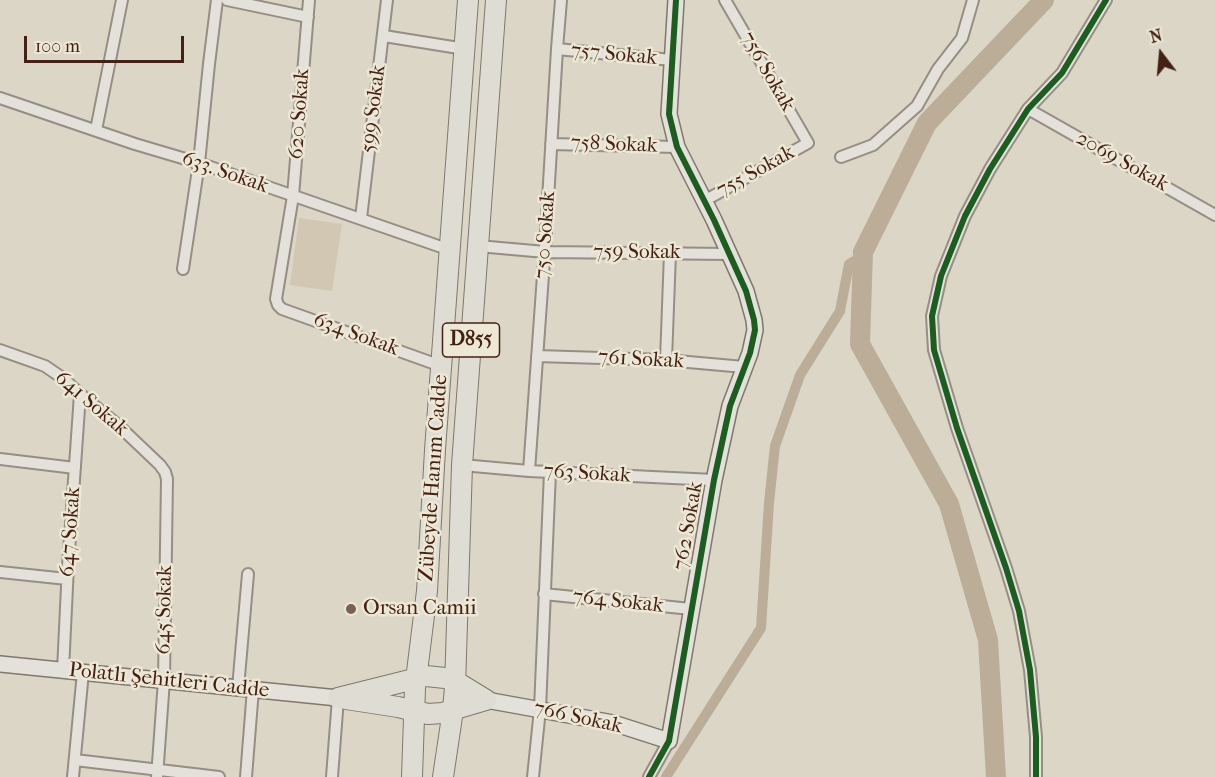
<!DOCTYPE html>
<html>
<head>
<meta charset="utf-8">
<style>
	body { margin:0 }
	#map { position:relative; width:1215px; height:777px; overflow:hidden; background:#dbd6c6; font-family:"IM FELL French Canon",serif }
	canvas { display:block }
	.north { position:absolute; left:1131px; top:24px; width:60px; height:60px; -webkit-text-stroke:4px #ede8d5; paint-order:stroke; rotate:344deg; font-size:16px; font-weight:700; line-height:24px; text-align:center; color:#452115 }
	.north::after { content:''; display:block; margin:auto; width:21px; height:27px; background:#452115; clip-path:polygon(50% 0,100% 100%,50% 72%,0 100%) }
	.scale { position:absolute; left:24px; top:36px; width:160px; height:27px; box-sizing:border-box; border:3px solid #452115; border-top:0; padding-left:8px; font-size:18px; line-height:21px; white-space:nowrap; color:#452115; -webkit-text-stroke:4px #ede8d5; paint-order:stroke }
</style>
</head>
<body>
<div id="map">
<canvas width="1215" height="777"></canvas>
<div class="north">N</div>
<div class="scale">100 m</div>
</div>
<script>
const context = document.querySelector('canvas').getContext('2d');
context.lineJoin = 'round';
function fill(path, color) { context.fillStyle = color; context.fill(path, 'evenodd'); }
function stroke(path, color, width, dash) { context.strokeStyle = color; context.lineWidth = width; context.lineCap = dash ? 'butt' : 'round'; context.setLineDash(dash || []); context.stroke(path); }
function label(font, color, halo, rows, align = 'center') {
  context.font = font + ' "IM FELL French Canon",serif'; context.lineWidth = 5; context.setLineDash([]); context.textBaseline = 'middle'; context.strokeStyle = halo; context.fillStyle = color; for (const [text, x, y, turn = 0] of rows) {
    context.save(); context.translate(x, y); context.rotate((+turn || 0) * Math.PI / 180); context.textAlign = isNaN(turn) ? turn : align; if (halo) context.strokeText(text, 0, 0); context.fillText(text, 0, 0); context.restore();
  }
}
const green = new Path2D(`
	M299,218L342,224L332,291L290,285Z`);
const canal = new Path2D(`
	M666,777L761,628L769,503L775,446L800,375L840,311L849,264L863,256`);
const river = new Path2D(`
	M996,777L988,640L949,504L860,344L863,252L927,123L1044,0`);
const street = new Path2D(`
	M227,0L308,17
	M309,0L293,196L276,299L278,305L282,309L441,366
	M384,36L465,49
	M557,49L672,60
	M0,98L135,144L199,163L450,250
	M1028,109L1215,215
	M96,130L122,0
	M551,144L677,147
	M841,157L873,145L917,106L938,69L962,38L973,0
	M704,201L808,143L725,0
	M361,218L387,0
	M478,246L545,252L729,254
	M183,269L199,163L209,64L217,0
	M0,350L45,366L64,379L80,394L119,426L160,465L165,472L167,479L164,680L157,777
	M537,356L666,360L744,367
	M666,360L670,253
	M0,459L75,468
	M462,465L529,471L714,480
	M529,471L546,233L557,49L561,0
	M0,572L67,579
	M544,594L691,609
	M63,670L68,566L80,394
	M238,688L248,574
	M75,760L219,777
	M73,777L83,672
	M246,777L253,689
	M332,777L338,698
	M533,777L540,709L550,472
	M649,777L669,741
	M1036,777V737L1030,670L1019,611L1006,568L957,428L934,350L932,316L941,276L965,216L990,169L1028,109L1062,73L1106,0`);
const secondary = new Path2D(`
	M0,664L338,698
	M486,700L613,723L669,741L714,480L730,406L750,353L755,330L754,320L746,291L714,220L677,147L669,114L676,0`);
const highway = new Path2D(`
	M338,698L426,676L445,678L455,681L486,700
	M346,699L398,707L428,714L442,713L486,700
	M412,777L415,688L427,591L435,450L468,0
	M443,777L453,710L455,687L462,465L496,0`);
const cycleway = new Path2D(`
	M649,777L669,741L714,480L730,406L750,353L755,330L754,320L746,291L714,220L677,147L669,114L676,0
	M1036,777V737L1030,670L1019,611L1006,568L957,428L934,350L932,316L941,276L965,216L990,169L1028,109L1062,73L1106,0`);
const markers = [
	[351,609,6,"#7a6053"]
];
const shields = [
	[471,340,57]
];
const shieldNames = [
	["D855",471,340]
];
const streetNames = [
	["757 Sokak",614,55,5],
	["756 Sokak",767,72,60],
	["599 Sokak",374,109,-83],
	["620 Sokak",300,114,-86],
	["758 Sokak",614,145,2],
	["2069 Sokak",1122,162,29],
	["755 Sokak",756,172,-29],
	["633. Sokak",225,173,19],
	["750 Sokak",546,235,-86],
	["759 Sokak",637,253],
	["634 Sokak",356,335,20],
	["761 Sokak",641,360,3],
	["641 Sokak",91,404,40],
	["763 Sokak",587,474,3],
	["Zübeyde Hanım Cadde",434,478,-86],
	["762 Sokak",689,526,-80],
	["647 Sokak",71,532,-86],
	["764 Sokak",618,602,6],
	["645 Sokak",165,610,-89],
	["Polatlı Şehitleri Cadde",169,681,6],
	["766 Sokak",578,718,12]
];
const poiNames = [
	["Orsan Camii",363,609]
];
fill(green, '#d1c7b2');
stroke(canal, '#bbad98', 10);
stroke(river, '#bbad98', 20);
stroke(street, '#968e84', 14);
stroke(secondary, '#80776d', 18);
stroke(highway, '#80776d', 22);
stroke(street, '#e4e1da', 10);
stroke(secondary, '#e4e1da', 15);
stroke(highway, '#dfdcd3', 20);
stroke(cycleway, '#1b5e20', 6);
for (const [x, y, r, color] of markers) { const dot = new Path2D(); dot.arc(x, y, r, 0, 2 * Math.PI); context.fillStyle = color; context.fill(dot); stroke(dot, '#ede8d5', 2); }
for (const [x, y, w] of shields) { const box = new Path2D(); box.roundRect(x - w / 2, y - 17, w, 34, 4.5); context.fillStyle = '#ede8d5'; context.fill(box); stroke(box, '#452115', 1.5); }
label('bold 20px', '#452115', null, shieldNames);
label('21px', '#452115', '#ede8d5', streetNames);
label('21px', '#452115', '#ede8d5', poiNames, 'left');
</script>
</body>
</html>
